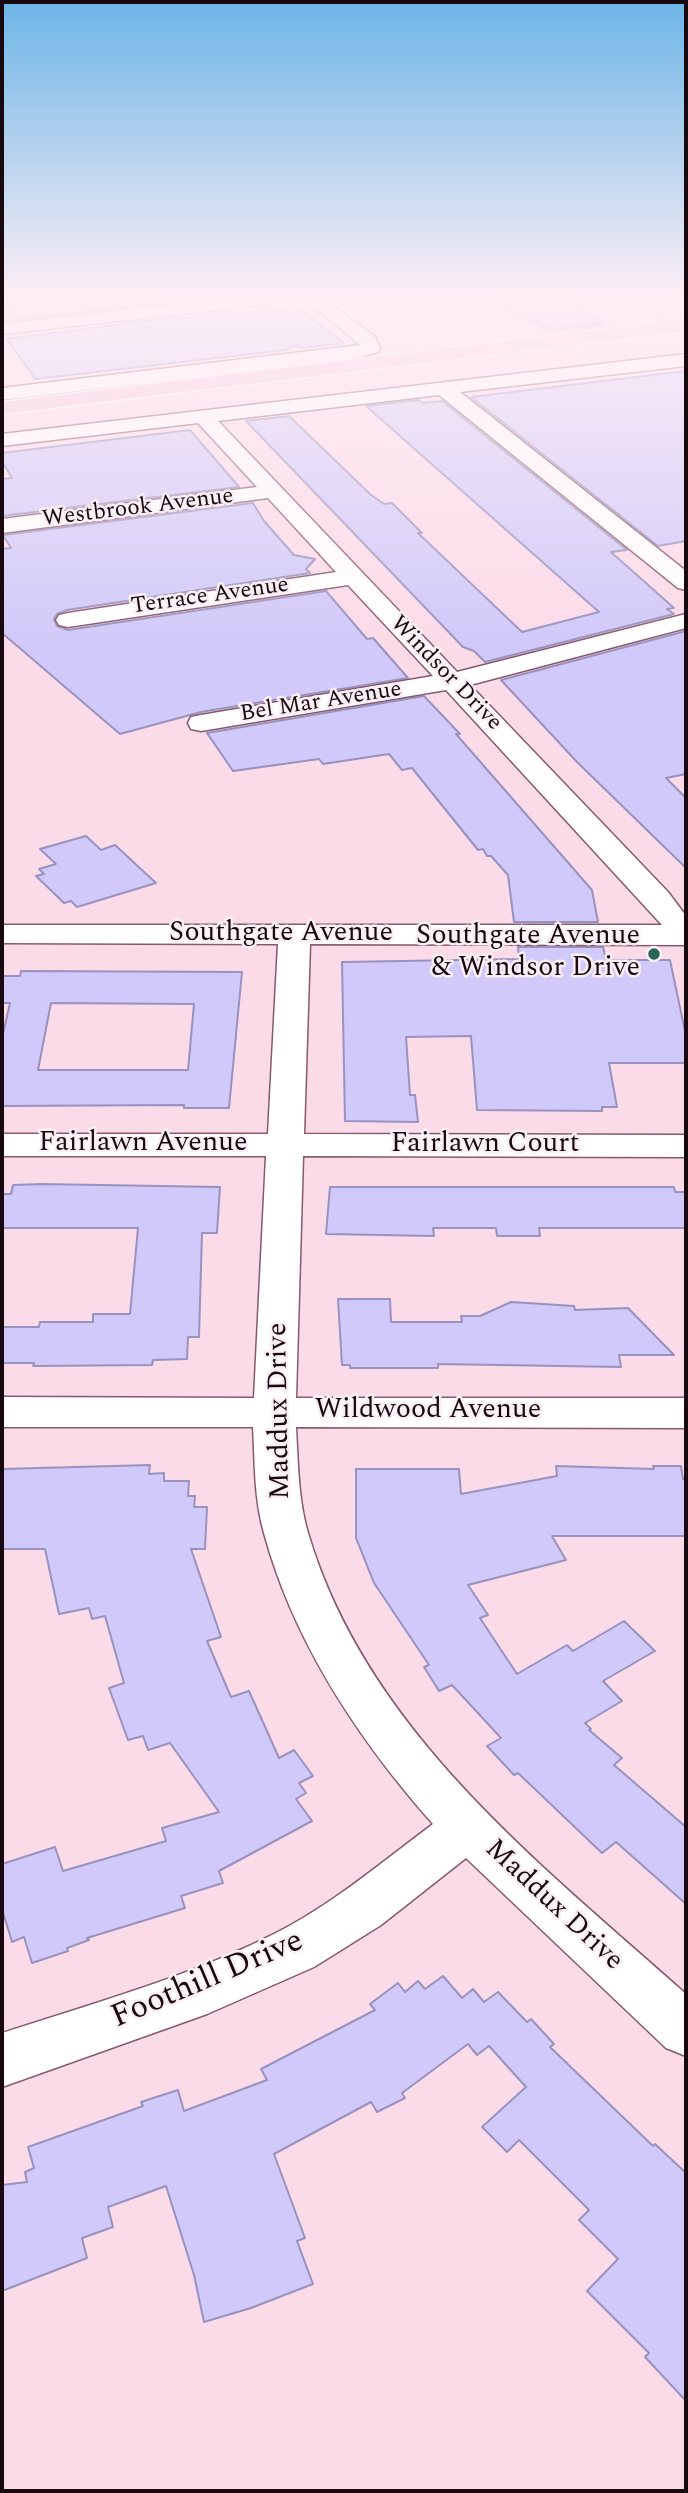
<!DOCTYPE html>
<html>
<head>
<meta charset="utf-8">
<style>
	body { margin:0 }
	#map { position:relative; width:688px; height:2493px; overflow:hidden; background:#fcdbe9; font-family:Spectral,serif }
	canvas { display:block }
	.frame { position:absolute; inset:0; border:4px solid #18080f; pointer-events:none }
</style>
</head>
<body>
<div id="map">
<canvas width="688" height="2493"></canvas>
<div class="frame"></div>
</div>
<script>
const context = document.querySelector('canvas').getContext('2d');
context.lineJoin = 'round';
function fill(path, color) { context.fillStyle = color; context.fill(path, 'evenodd'); }
function stroke(path, color, width, dash) { context.strokeStyle = color; context.lineWidth = width; context.lineCap = dash ? 'butt' : 'round'; context.setLineDash(dash || []); context.stroke(path); }
function label(font, color, halo, rows, align = 'center') {
  context.font = font + ' Spectral,serif'; context.lineWidth = 5; context.setLineDash([]); context.textBaseline = 'middle'; context.strokeStyle = halo; context.fillStyle = color; for (const [text, x, y, turn = 0] of rows) {
    context.save(); context.translate(x, y); context.rotate((+turn || 0) * Math.PI / 180); context.textAlign = isNaN(turn) ? turn : align; if (halo) context.strokeText(text, 0, 0); context.fillText(text, 0, 0); context.restore();
  }
}
const built = new Path2D(`
	M483,299H594L637,321L628,327L541,335Z`);
const building = new Path2D(`
	M5,299H159L163,303L12,320L5,312L15,311Z
	M489,299H564L605,323L550,330Z
	M296,307L344,343L300,348L297,345L286,350L35,379L7,339L177,317L180,319Z
	M686,371V541L658,546L471,397Z
	M419,400L423,403L442,401L627,550L611,552L674,608L667,609L674,614L485,662L474,651L463,647L246,421L289,416L370,494L384,504L392,503L422,533H418L522,632L599,612L366,406Z
	M190,430L239,487L2,516V479L12,478L2,461V453Z
	M253,503L264,521L294,555L315,559L306,569L310,573L67,610L57,614L54,619L57,626L68,630L326,591L367,639L373,638L408,678L201,712L120,734L2,633V549L11,548L3,535Z
	M686,631V774L666,778L686,798V868L577,762L501,680Z
	M424,696L460,734H456L592,890L598,922H514L508,875L491,856H487L483,849L478,850L412,768L402,770L389,754L323,764L319,759L233,771L207,733Z
	M86,836L101,850L115,845L156,883L77,907L71,901L64,903L36,876L44,874L39,869L56,864L40,849Z
	M518,947H603L606,960H670L686,1036V1063H609L617,1107H602V1111L477,1110L471,1036L406,1037L410,1095H415L418,1122L345,1121L342,962L519,959Z
	M21,971L242,972L229,1108H184V1105L2,1106V1038L10,1003H2V976H20ZM51,1003L194,1004L188,1070H38Z
	M41,1184L220,1187L217,1233H202L199,1337H188L187,1359L153,1360L152,1365L33,1366L34,1363H2V1327H39L40,1322H93V1314H130L138,1228H2V1194H11L13,1185Z
	M330,1187H674L675,1192H686V1228H539L540,1236H497L496,1228H433L434,1236L326,1234Z
	M338,1299H390L391,1322H462L461,1316H480L511,1302L574,1306L575,1310L628,1308L674,1355H619L621,1367L438,1364V1368H350V1365H342Z
	M150,1465L149,1474L164,1473V1481H189L188,1496H195L194,1507H207L205,1549H191L221,1637L207,1641L231,1697L249,1691L279,1758L294,1750L313,1776L299,1783L306,1793L296,1799L312,1821L219,1871L223,1883L181,1896L185,1908L87,1938L89,1940L67,1948L68,1951L32,1963L24,1937L12,1942L2,1909V1864L55,1847L63,1871L166,1841L162,1828L219,1812L170,1743L148,1750L143,1736L128,1740L109,1688L124,1683L105,1616L92,1619L89,1608L59,1614L45,1549H2V1469Z
	M556,1466L654,1469L653,1466H681L683,1479H686V1536H552L566,1560L468,1585L488,1615L480,1618L517,1674L567,1645L573,1651L624,1621L655,1651L603,1681L622,1701L585,1723L591,1729L589,1730L622,1758L614,1765L686,1827V1904L616,1842L602,1853L518,1773L514,1775L487,1746L501,1738L452,1685L439,1691L424,1667L429,1665L374,1583L356,1538V1469H459L461,1494L557,1476Z
	M443,1976L462,1998L473,1989L484,2002L498,1992L527,2022L531,2019L554,2044L550,2047L653,2146L655,2144L686,2173V2401L645,2357L649,2353L587,2291L618,2259L579,2220L589,2210L519,2140L507,2152L482,2127L526,2087L489,2046L477,2055L468,2044L402,2093L405,2098L377,2112L371,2102L274,2154L305,2238L297,2241L313,2284L251,2308L204,2322L194,2275L166,2186L108,2207L113,2227L82,2238L87,2258L2,2291V2185L27,2182L25,2172L34,2168L28,2147L143,2106L141,2102L178,2090L184,2111L267,2080L261,2069L375,2010L370,2004L398,1983L405,1992L418,1981L425,1989Z`);
const minor = new Path2D(`
	M222,299H280L271,304L2,334V324Z
	M297,299L329,302L375,337L380,348L378,352L353,359L2,400V388L360,345L324,315Z
	M686,354V366L460,392L686,571V590L678,588L439,395L218,421L457,672L686,614V628L470,685L668,892L686,916V945L310,944L304,1134L686,1135V1157L303,1156L296,1398H686V1428L296,1427C298,1462 298,1499 308,1533C366,1730 539,1863 686,1994V2056L666,2048L466,1858L381,1925L314,1967L207,2014L2,2087V2033C94,2003 189,1977 276,1933C333,1904 382,1862 433,1824C358,1739 294,1643 264,1533C254,1499 255,1462 253,1427H2V1397L254,1398L266,1156H2V1134H268L278,944L2,943V925H662L446,690L201,731L191,729L188,723L191,717L201,715L433,676L348,585L68,627L59,625L56,620L59,615L68,613L336,572L268,498L2,533V519L257,487L198,423L2,446V434Z`);
const major = new Path2D(`
	M611,299H635L681,320H686V331L2,414V402L658,323Z`);
const markers = [
	[654,954,7,"#266654"]
];
const farStreetnames = [
	["Westbrook Avenue",138,509,-7],
	["Terrace Avenue",210,597,-8],
	["Windsor Drive",445,674,46],
	["Bel Mar Avenue",321,703,-9]
];
const streetNames = [
	["Southgate Avenue",281,935],
	["Fairlawn Avenue",143,1145],
	["Fairlawn Court",485,1146],
	["Maddux Drive",281,1411,-91],
	["Wildwood Avenue",428,1412],
	["Maddux Drive",553,1906,43]
];
const poiNames = [
	["Southgate Avenue",640,938],
	["& Windsor Drive",640,970]
];
const nearStreetnames = [
	["Foothill Drive",208,1981,-23]
];
fill(built, '#f9c9dd');
fill(building, '#d0c9f9');
stroke(building, '#9892bf', 2);
stroke(minor, '#87596d', 3);
stroke(major, '#fff', 3);
fill(minor, '#fff');
fill(major, '#f4c7db');
const sky = context.createLinearGradient(0, 0, 0, 648);
sky.addColorStop(0, '#6cb5e7');
sky.addColorStop(0.46, '#feeff5');
sky.addColorStop(1, '#feeff500');
context.fillStyle = sky;
context.fillRect(0, 0, 688, 648);
for (const [x, y, r, color] of markers) { const dot = new Path2D(); dot.arc(x, y, r, 0, 2 * Math.PI); context.fillStyle = color; context.fill(dot); stroke(dot, '#faeff4', 2.5); }
label('23px', '#18080f', '#faeff4', farStreetnames);
label('28px', '#18080f', '#faeff4', streetNames);
label('28px', '#18080f', '#faeff4', poiNames, 'right');
label('33px', '#18080f', '#faeff4', nearStreetnames);
</script>
</body>
</html>
